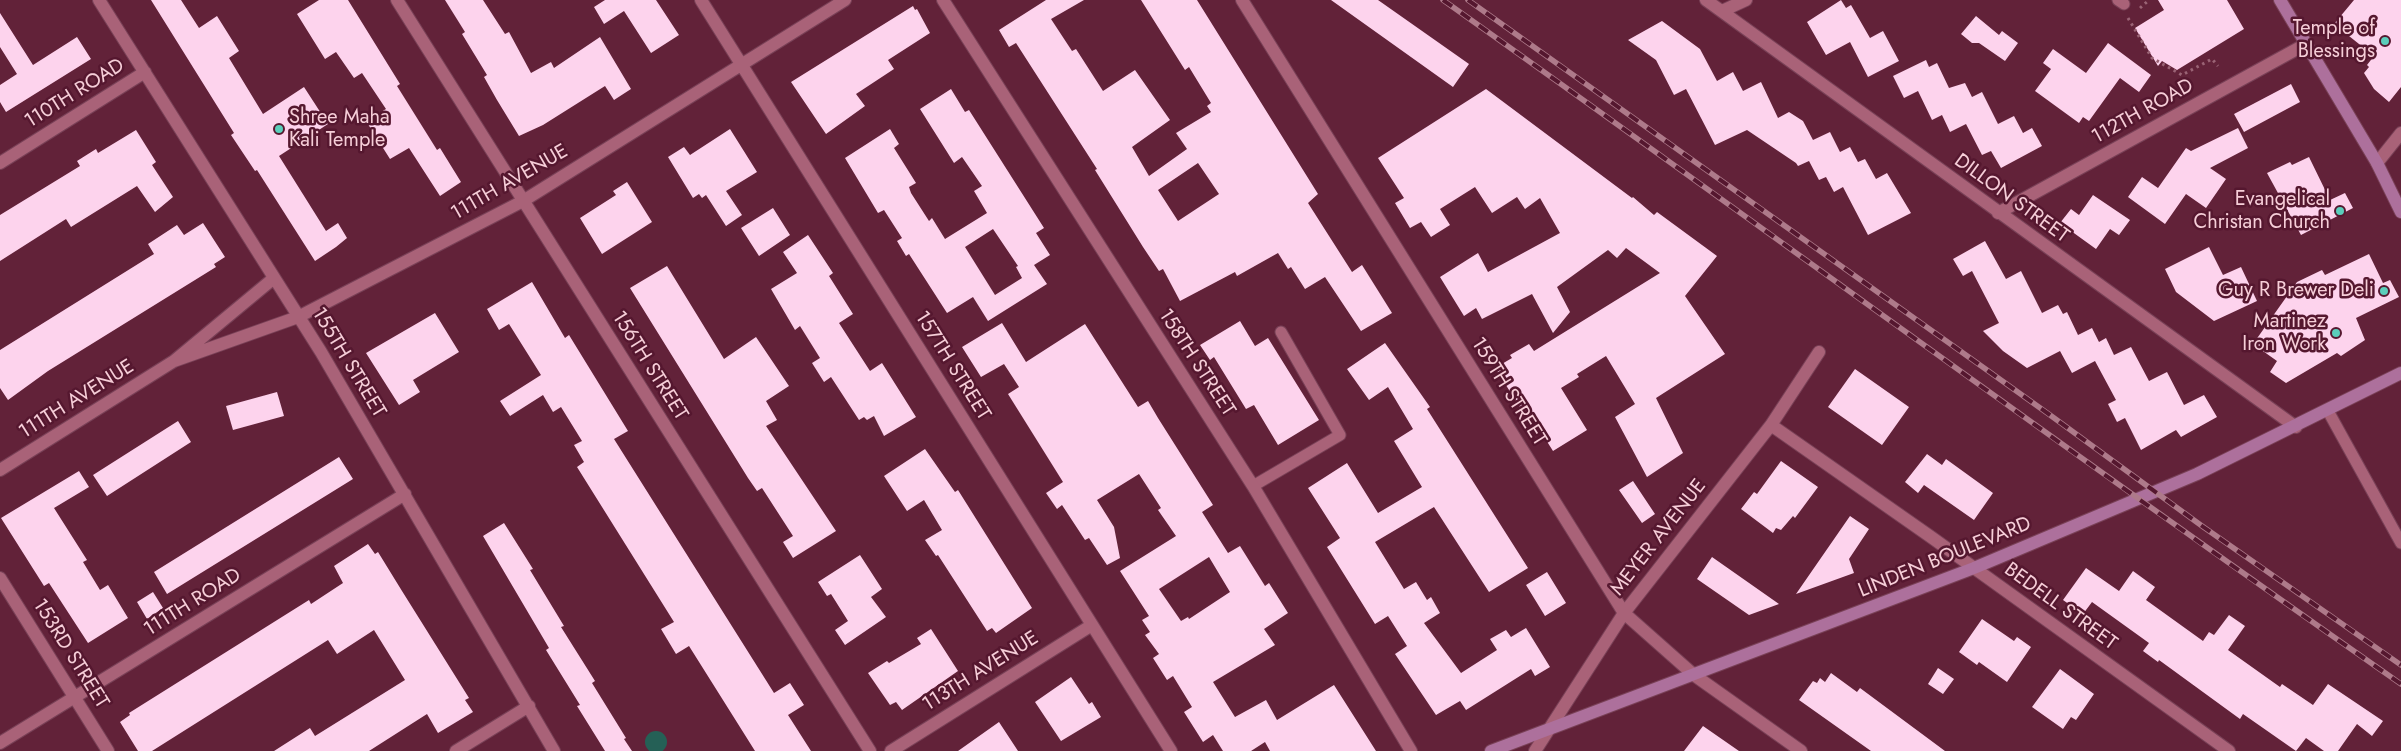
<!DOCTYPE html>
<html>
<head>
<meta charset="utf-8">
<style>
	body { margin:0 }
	canvas { display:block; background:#622239 }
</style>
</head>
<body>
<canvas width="2401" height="751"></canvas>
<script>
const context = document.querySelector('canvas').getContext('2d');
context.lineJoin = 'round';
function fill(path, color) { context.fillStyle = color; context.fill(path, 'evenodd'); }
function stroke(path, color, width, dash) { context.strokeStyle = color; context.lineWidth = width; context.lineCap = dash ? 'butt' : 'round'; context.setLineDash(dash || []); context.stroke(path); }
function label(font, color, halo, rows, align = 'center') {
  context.font = font + ' Jost,sans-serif'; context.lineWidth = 5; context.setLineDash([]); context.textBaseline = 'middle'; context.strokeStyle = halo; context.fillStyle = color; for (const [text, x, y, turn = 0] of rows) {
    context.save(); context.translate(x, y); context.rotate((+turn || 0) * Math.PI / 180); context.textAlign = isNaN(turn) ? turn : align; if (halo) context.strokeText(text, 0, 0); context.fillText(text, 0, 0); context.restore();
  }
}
const water = new Path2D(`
	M645 742a11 11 0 1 1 22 0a11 11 0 1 1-22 0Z`);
const building = new Path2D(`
	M151,0H181L199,28L217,16L239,51L229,58L263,114L304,87L328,124L279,156L326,231L338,223L347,238L336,247L315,261L257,170L255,171L231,135L234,133Z
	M319,0H348L400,84L397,86L437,150L440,148L461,182L440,196L409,148L390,159L366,121L386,109L362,73L354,78L336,52L325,59L297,14Z
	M445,0H483L505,34L509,32L531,73L551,62L554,68L600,37L631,89L614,100L605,86L543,125L519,136L497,100L484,77L487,75L462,34L465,32Z
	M605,0H656L679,35L651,53L624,11L604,24L594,7Z
	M1046,0H1084L1051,19L1072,51L1076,49L1103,91L1135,70L1170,120L1132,147L1149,176L1187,149L1176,133L1211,112L1207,106L1211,103L1189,67L1185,70L1141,0H1197L1318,194L1308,203L1352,272L1362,265L1392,313L1361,331L1325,277L1305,289L1291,267L1288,269L1278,253L1237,276L1235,272L1180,301L1163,269L1159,271L1143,247L1095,170L1097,169L1016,43L1009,47L999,30ZM1198,163L1219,194L1178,221L1158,190Z
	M1331,0H1378L1469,64L1453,87Z
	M1841,0L1846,8L1851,5L1870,38L1883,31L1899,61L1868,77L1850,42L1826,55L1807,22Z
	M2158,0H2227L2244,29L2177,70L2162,61L2158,66L2135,28L2164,10Z
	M2354,0H2401V87L2389,102L2374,89L2364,73L2369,67L2367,65L2374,56L2334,24Z
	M913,6L915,10L917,9L930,33L888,60L894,69L856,94L865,106L826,134L791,82Z
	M0,13L33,65L77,37L91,59L6,112L0,102V85L17,74L0,47Z
	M1976,16L1999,35L2002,31L2018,43L2005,61L1979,43H1972L1961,34Z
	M1662,21L1700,49L1717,81L1733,72L1743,91L1761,82L1778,118L1789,112L1803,121L1813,140L1830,132L1840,152L1850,147L1858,162L1865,159L1876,179L1887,173L1911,213L1868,235L1843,187L1834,192L1826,177L1819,180L1809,161L1798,166L1796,163L1747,130L1715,145L1686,89L1674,95L1656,60L1628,40Z
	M2108,43L2151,75L2139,92L2120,78L2089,121L2083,117L2079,123L2035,91L2051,69L2043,63L2053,49L2086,73Z
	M1926,60L1929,67L1937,63L1949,88L1965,83L1972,97L1982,92L1998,124L2014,116L2023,133L2032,128L2042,146L2001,168L1991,151L1982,155L1966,124L1950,132L1942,115L1932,120L1918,91L1904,98L1893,76Z
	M2291,84L2300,102L2244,132L2234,114Z
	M951,89L965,112L969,110L1044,228L1036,233L1050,255L1034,265L1047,284L988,321L973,297L947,313L909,254L906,256L897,241L902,238L884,210L878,213L845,158L890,129L899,144L894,148L916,183L909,187L911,193L929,221L932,218L945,239L987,213L974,191L982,186L962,157L954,163L920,109ZM993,229L1018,266L1016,267L1022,278L995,295L965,247Z
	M1486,89L1632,198L1633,197L1654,215L1657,212L1717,256L1685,296L1725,354L1656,398L1683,453L1647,477L1615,417L1635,404L1606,356L1577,374L1579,377L1561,388L1587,430L1553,451L1529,413L1525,415L1495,368L1512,358L1510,355L1529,344L1534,351L1660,273L1626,248L1617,258L1608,250L1557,287L1570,312L1553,333L1532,294L1482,319L1476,308L1464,316L1440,277L1478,253L1488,272L1560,233L1540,198L1525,209L1517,197L1492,213L1475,187L1440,209L1450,225L1431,237L1421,222L1410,228L1395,203L1404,198L1378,158Z
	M2238,128L2248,148L2210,168L2226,179L2206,208L2186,194L2165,224L2128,197L2142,177L2158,188L2186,148L2191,151Z
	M730,129L757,172L726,191L742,215L726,226L706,195L702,198L699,194L693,198L668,157L684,147L690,155Z
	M136,130L156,162L152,165L173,197L155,212L137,186L71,227L66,219L0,261V215L80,166L77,161L96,149L98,153Z
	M2309,157L2330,200L2345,193L2353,208L2301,235L2267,173L2290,162L2292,165Z
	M627,182L652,222L602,254L580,218L616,195L613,191Z
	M2093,195L2130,220L2119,235L2110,229L2096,249L2060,223L2071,209L2079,215Z
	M773,208L790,235L759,256L741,228Z
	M203,223L225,257L214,264L216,267L48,371L8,400L0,388V350L154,254L148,244L177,225L184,235Z
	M808,235L833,273L829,276L853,314L839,323L870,371L882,363L916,417L884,436L874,416L867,420L864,417L859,420L831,377L824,382L812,363L820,358L800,326L795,330L771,289L797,273L783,252Z
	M1985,241L2006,279L2021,271L2042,313L2058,305L2063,314L2067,312L2078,335L2092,328L2099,342L2106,338L2114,355L2131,347L2149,381L2167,372L2184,405L2204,395L2217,417L2181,437L2176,430L2141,450L2125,418L2117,422L2108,404L2116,400L2095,361L2072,373L2060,351L2027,368L2003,351L1983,331L1999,323L1972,271L1963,276L1953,259Z
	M2209,247L2223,275L2241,267L2257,301L2214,321L2176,292L2165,269Z
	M2369,254L2383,283L2390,280L2399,297L2356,318L2365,340L2341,356L2337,353L2286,383L2270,372L2277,361L2253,344L2297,282L2322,270L2325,275Z
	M667,266L724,359L756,337L789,386L766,401L777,420L766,426L836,531L793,558L783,542L793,536L762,488L757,491L748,478L630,288Z
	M532,282L565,338L569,335L628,431L614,439L774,693L790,683L804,705L788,715L811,751H755L689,646L676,654L661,629L674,622L577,467L584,462L574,445L582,441L561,407L553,412L543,395L510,416L500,401L541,375L509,324L499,330L487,309Z
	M435,313L459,352L413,380L420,392L399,405L366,353Z
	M1240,321L1255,346L1268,338L1319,420L1278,445L1254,405L1246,409L1214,357L1210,360L1200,345Z
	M1002,323L1026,362L1085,324L1138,407L1148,401L1158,418L1213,505L1202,512L1228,553L1240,546L1265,586L1269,583L1288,613L1264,629L1275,645L1213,682L1235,717L1266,700L1277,720L1334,685L1376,751H1270L1265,742L1251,751H1223L1213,735L1203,742L1184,712L1192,707L1173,676L1167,680L1153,658L1159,654L1145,635L1150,632L1142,620L1149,616L1120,571L1176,536L1158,510L1161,508L1139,474L1097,500L1114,527L1120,558L1107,565L1089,538L1085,540L1062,505L1057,509L1046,493L1063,482L1008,394L1019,387L1004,364L981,377L962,347ZM1209,557L1230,592L1189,619L1188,617L1181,621L1159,589Z
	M1385,343L1430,407L1427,409L1528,568L1489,592L1434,507L1375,542L1404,589L1416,582L1427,600L1431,597L1440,613L1424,623L1461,673L1497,650L1490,639L1506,630L1511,637L1526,628L1550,667L1535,676L1531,669L1466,710L1460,701L1436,715L1395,654L1407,646L1388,616L1375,624L1327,547L1340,538L1308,488L1347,463L1378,513L1422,487L1394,441L1413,429L1388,387L1369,400L1347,369Z
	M1855,369L1909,407L1882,445L1828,407Z
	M277,392L284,416L233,430L226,406Z
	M178,421L191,442L107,496L93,475Z
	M925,449L955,492L958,490L1032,608L996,633L992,628L987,631L938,555L936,556L925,540L942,530L924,500L907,511L884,476Z
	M1927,454L1942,465L1946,459L1993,493L1974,520L1924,485L1918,493L1905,482Z
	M339,457L353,479L167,594L154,572Z
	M1781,461L1818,487L1795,518L1793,516L1781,530L1776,528L1773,533L1741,509L1754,492L1757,494Z
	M79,471L89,487L54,508L87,560L83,562L100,590L108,585L128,618L88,643L49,583L44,586L1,518Z
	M1633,481L1655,514L1642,523L1619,490Z
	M1850,516L1869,529L1849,559L1854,573L1796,594Z
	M504,523L533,569L530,570L564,626L561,627L595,681L592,683L626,738L624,739L632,751H605L577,706L580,705L546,650L549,648L483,536Z
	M368,544L375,554L378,552L402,591L469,698L465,700L473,712L438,733L427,714L369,751H274L310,728L315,736L405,680L374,630L337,654L328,640L152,751H138L120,722L130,715L129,713L309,600L311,604L343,583L334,566Z
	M860,555L882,589L871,597L886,617L845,645L835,630L848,621L831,594L827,596L818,582Z
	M1712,557L1779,604L1749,615L1697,579Z
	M2086,568L2119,591L2133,571L2155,587L2146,600L2203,641L2209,632L2214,635L2229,615L2245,626L2228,650L2280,687L2282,684L2313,705L2328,684L2383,721L2372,736L2357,724L2338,751H2324L2306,738L2296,751L2243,714L2240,719L2159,660L2158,662L2143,651L2149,643L2092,602L2083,614L2063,600Z
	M1547,572L1566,603L1545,616L1526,585Z
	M153,592L163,608L147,619L137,602Z
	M1982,619L2014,641L2017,637L2031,647L2007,682L1979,662L1977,665L1959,652Z
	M931,629L958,671L902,710L896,702L890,705L868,673L887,661L889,663L921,644L917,638Z
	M1938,668L1954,679L1943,694L1928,684Z
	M2060,669L2094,694L2076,720L2071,717L2063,729L2032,707Z
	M1831,673L1857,692L1860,688L1945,751H1871L1799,700L1813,681L1817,683L1820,678L1825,682Z
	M1071,677L1089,704L1092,702L1101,717L1061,741L1035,702Z
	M999,722L1018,751H958Z
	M1703,726L1739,751H1684Z`);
const path = new Path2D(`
	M2140,8L2149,0
	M2128,18L2152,58L2182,75L2212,59L2218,66`);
const lane = new Path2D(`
	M2118,0L2124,4
	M2328,411L2401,543
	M1253,486L1340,435L1281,332`);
const street = new Path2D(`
	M99,0L321,352L554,751
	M397,0L870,751
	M701,0L1171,751
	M943,0L1253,486L1411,751
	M1242,0L1624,613L1694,675L1801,751
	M1706,0L2296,427
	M1722,11L1746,0
	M0,163L145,72
	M2377,163L2401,133
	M1998,213L2306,44
	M174,361L298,317L523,201L845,0
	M1771,425L1931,537L2229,751
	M0,470L174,361L274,278
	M0,578L108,751
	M0,743L405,494
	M456,751L529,706
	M891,751L1092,625
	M1535,751L1624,613L1771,425L1819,352`);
const secondary = new Path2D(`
	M2280,0L2377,163L2401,212
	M1491,751L1974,568L2197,474L2401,373`);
const rail = new Path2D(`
	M1443,0C1763,227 2079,460 2401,684
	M1468,0L2050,415L2202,526L2401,665`);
const markers = [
	[2385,41,5,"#5bcebb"],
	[279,129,5,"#5bcebb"],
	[2340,211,5,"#5bcebb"],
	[2384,291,5,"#5bcebb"],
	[2336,333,5,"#5bcebb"]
];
const poiNames = [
	["Temple of",2375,29],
	["Blessings",2375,52],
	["Shree Maha",289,118,"left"],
	["Kali Temple",289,141,"left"],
	["Evangelical",2330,200],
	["Christan Church",2330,223],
	["Guy R Brewer Deli",2374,291],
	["Martinez",2326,322],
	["Iron Work",2326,345]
];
const streetNames = [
	["110TH ROAD",75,94,-32],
	["112TH ROAD",2143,112,-29],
	["111TH AVENUE",510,183,-30],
	["DILLON STREET",2011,199,36],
	["155TH STREET",348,363,59],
	["158TH STREET",1196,363,57],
	["156TH STREET",649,366,58],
	["157TH STREET",952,366,58],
	["159TH STREET",1508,392,58],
	["111TH AVENUE",77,400,-32],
	["MEYER AVENUE",1659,538,-52],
	["LINDEN BOULEVARD",1945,558,-22],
	["111TH ROAD",193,603,-32],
	["BEDELL STREET",2060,607,36],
	["153RD STREET",70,654,58],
	["113TH AVENUE",981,672,-32]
];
fill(water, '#256056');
fill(building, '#fdd3ed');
stroke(lane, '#794157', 13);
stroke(street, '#794157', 14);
stroke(secondary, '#794157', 14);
stroke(path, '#9a6375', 3, [2.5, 4]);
stroke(lane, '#a96278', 11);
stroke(street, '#a96278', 12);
stroke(secondary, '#ad709c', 12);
stroke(rail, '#ae7a8a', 5.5);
stroke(rail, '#55172f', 4, [11]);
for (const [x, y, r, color] of markers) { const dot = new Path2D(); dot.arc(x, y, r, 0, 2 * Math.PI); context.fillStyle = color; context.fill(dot); stroke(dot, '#55172f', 2); }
label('20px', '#f6ced8', '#55172f', poiNames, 'right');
label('20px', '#f6ced8', '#55172f', streetNames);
</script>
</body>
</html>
